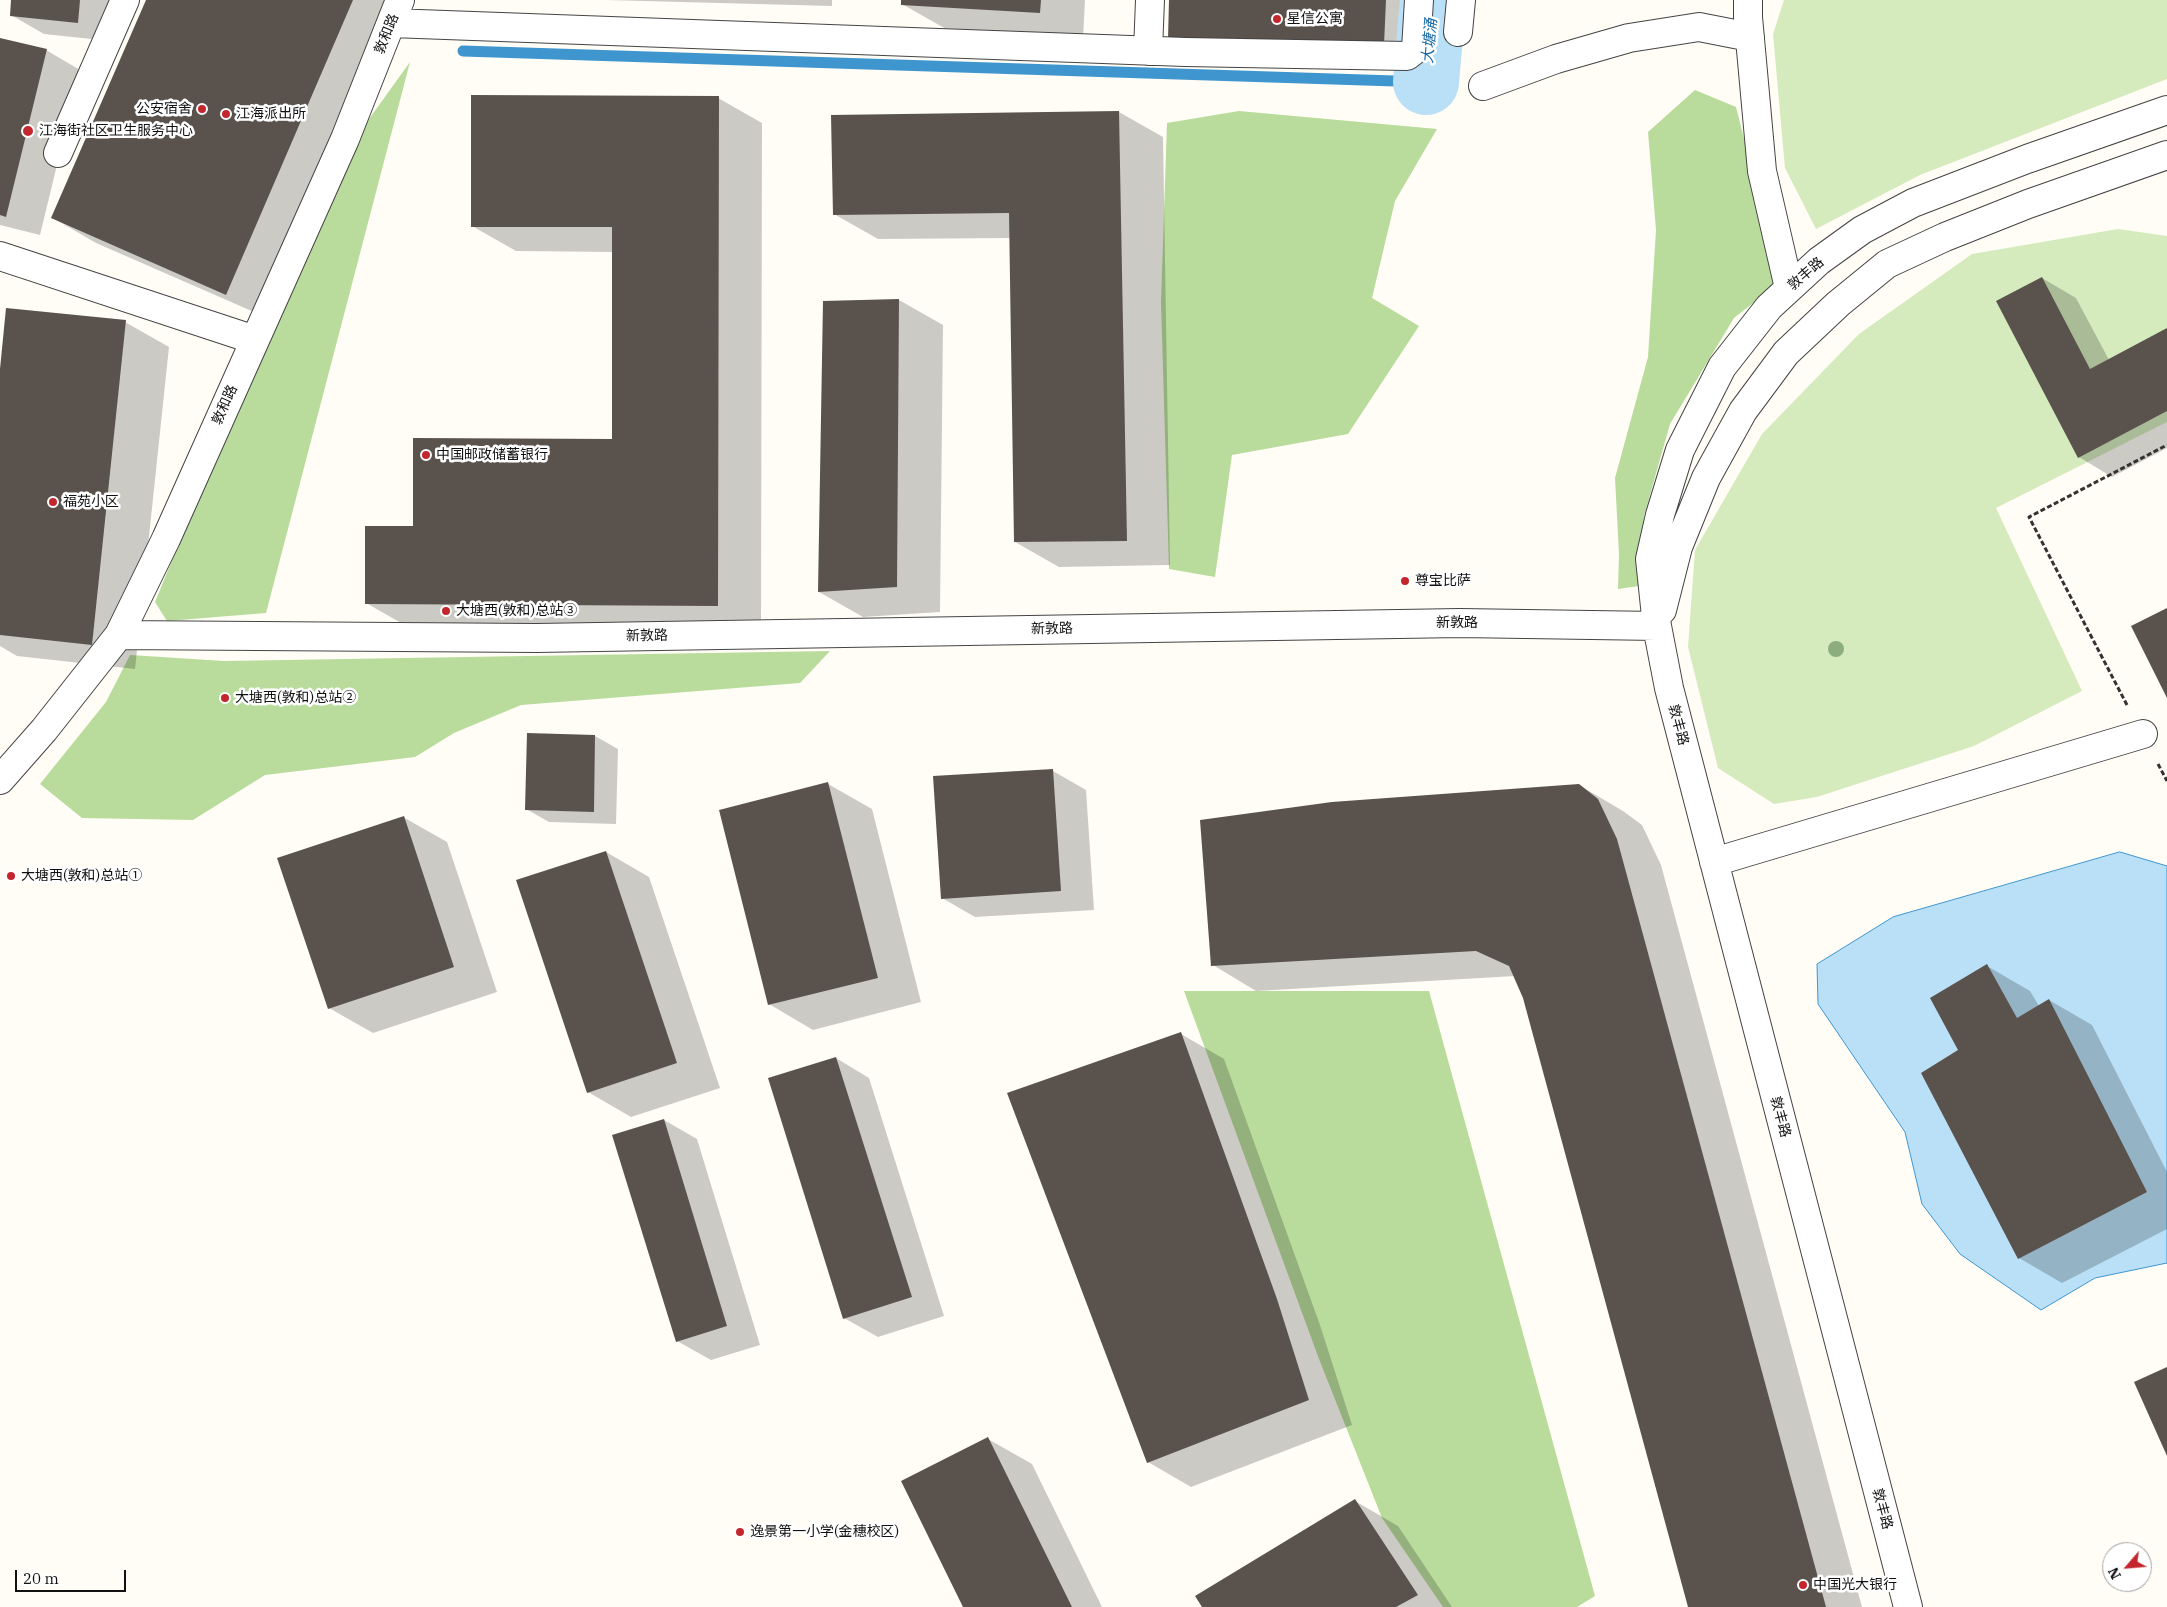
<!DOCTYPE html>
<html>
<head>
<meta charset="utf-8">
<style>
	body { margin:0 }
	#map { position:relative; width:2167px; height:1607px; overflow:hidden; background:#fffdf5; font-family:"IBM Plex Serif",serif }
	canvas { display:block }
	.north { position:absolute; left:2102px; top:1542px; width:50px; height:50px; box-sizing:border-box; background:#fff; border:1px solid #a0a0a0; border-radius:50%; rotate:243deg; font-size:14px; font-weight:700; line-height:20px; text-align:center; color:#111 }
	.north::after { content:''; display:block; margin:auto; width:18px; height:22px; background:#c4262e; clip-path:polygon(50% 0,100% 100%,50% 72%,0 100%) }
	.scale { position:absolute; left:15px; top:1570px; width:111px; height:22px; box-sizing:border-box; border:2px solid #111; border-top:0; padding-left:6px; font-size:15px; line-height:18px; white-space:nowrap; color:#111; -webkit-text-stroke:4px #fff; paint-order:stroke }
</style>
</head>
<body>
<div id="map">
<canvas width="2167" height="1607"></canvas>
<div class="north">N</div>
<div class="scale">20 m</div>
</div>
<script>
const context = document.querySelector('canvas').getContext('2d');
context.lineJoin = 'round';
function fill(path, color) { context.fillStyle = color; context.fill(path, 'evenodd'); }
function stroke(path, color, width, dash) { context.strokeStyle = color; context.lineWidth = width; context.lineCap = dash ? 'butt' : 'round'; context.setLineDash(dash || []); context.stroke(path); }
function label(font, color, halo, rows, align = 'center') {
  context.font = font + ' "IBM Plex Serif","Noto Sans SC",serif'; context.lineWidth = 5; context.setLineDash([]); context.textBaseline = 'middle'; context.strokeStyle = halo; context.fillStyle = color; for (const [text, x, y, turn = 0] of rows) {
    context.save(); context.translate(x, y); context.rotate((+turn || 0) * Math.PI / 180); context.textAlign = isNaN(turn) ? turn : align; if (halo) context.strokeText(text, 0, 0); context.fillText(text, 0, 0); context.restore();
  }
}
const green = new Path2D(`
	M1784,0H2167V79L1920,175L1816,229L1785,168L1773,34Z
	M2118,229L2167,236V422L1996,508L2082,691L1974,746L1817,797L1774,804L1718,768L1688,647L1695,550L1762,434L1859,334L1972,254Z`);
const forest = new Path2D(`
	M410,62L266,613L167,621L155,602L233,411L359,133Z
	M1695,90L1736,107L1766,225L1776,285L1734,318L1670,424L1644,516L1639,586L1618,589L1619,554L1615,478L1648,357L1656,230L1648,132Z
	M1239,111L1437,129L1395,201L1372,298L1419,326L1348,434L1232,455L1215,577L1169,569L1161,302L1167,123Z
	M830,651L800,683L521,705L454,733L415,757L265,775L193,820L82,818L40,784L106,702L130,655L224,661Z
	M1184,991H1429L1595,1596L1577,1607H1443L1382,1518L1319,1359Z`);
const water = new Path2D(`
	M2120,852L2167,866V1263L2095,1278L2041,1310L1960,1254L1922,1204L1905,1132L1818,1004L1817,964L1893,917Z`);
const shadow = new Path2D(`
	M12,0H115L111,41L44,34L11,15Z
	M147,0H407L270,319L96,243L53,218Z
	M606,0H832V6Z
	M902,0H1085L1083,38L946,29L902,4Z
	M1170,0H1430L1428,70L1213,63Z
	M0,39L46,50L80,70L40,235L0,225Z
	M718,98L762,123L761,630L410,628L366,603L414,527L613,440V252L516,251L472,226Z
	M1119,112L1163,137L1170,565L1059,567L1015,542L1010,238L878,239L834,214Z
	M2042,278L2076,298L2109,360L2167,329V448L2112,477L2079,457Z
	M899,300L943,325L940,612L863,617L819,592Z
	M125,322L169,347L135,669L17,656L0,646V381Z
	M528,734L595,736L618,749L616,824L549,822L526,809Z
	M1053,771L1086,790L1094,910L975,917L942,898Z
	M828,784L872,809L921,1002L813,1030L769,1004Z
	M1579,785L1623,811L1642,825L1661,865L1862,1607H1690L1525,997L1515,976L1256,991L1213,965Z
	M403,817L447,842L497,992L373,1033L329,1008Z
	M606,852L649,877L720,1088L631,1117L588,1092Z
	M1987,966L2030,991L2039,1006L2049,1000L2092,1025L2167,1172V1229L2062,1283L2019,1258L1960,1051Z
	M1181,1034L1224,1059L1320,1325L1352,1425L1191,1487L1148,1462Z
	M836,1058L869,1078L944,1316L878,1337L844,1318Z
	M664,1120L697,1139L760,1345L711,1360L677,1341Z
	M988,1439L1032,1464L1102,1607H964Z
	M1355,1501L1398,1526L1452,1607H1203Z`);
const stream = new Path2D(`
	M463,51L1426,82`);
const river = new Path2D(`
	M1426,82L1433,0`);
const building = new Path2D(`
	M11,0H80L78,23L10,16Z
	M146,0H353L226,295L51,218Z
	M901,0H1041L1040,13L901,5Z
	M1169,0H1386L1384,45L1168,39Z
	M0,38L47,49L6,217L0,215Z
	M471,95L719,96L718,606L365,604V526H413V438L612,439V227H471Z
	M1119,111L1127,541L1014,542L1009,213L833,215L831,115Z
	M2042,277L2090,369L2167,328V411L2078,458L1996,301Z
	M899,299L897,587L818,592L823,301Z
	M6,308L126,320L92,645L0,635V369Z
	M2167,608V698L2131,626Z
	M527,733L595,735L594,812L525,810Z
	M1053,769L1061,891L941,899L933,776Z
	M828,782L878,978L768,1005L719,810Z
	M1579,784L1598,799L1617,839L1826,1607H1688L1523,998L1509,966L1476,951L1211,966L1200,820L1332,802Z
	M404,816L454,967L328,1009L277,858Z
	M606,851L677,1063L587,1093L516,880Z
	M1987,964L2017,1018L2049,999L2147,1192L2018,1259L1921,1073L1958,1050L1930,998Z
	M1181,1032L1277,1299L1309,1400L1147,1463L1007,1093Z
	M836,1057L912,1297L843,1319L768,1078Z
	M664,1119L727,1326L676,1342L612,1135Z
	M2167,1367V1456L2134,1382Z
	M988,1437L1072,1607H963L901,1481Z
	M1355,1499L1418,1595L1396,1607H1202L1195,1596Z`);
const path = new Path2D(`
	M2127,705L2029,517L2167,445
	M2158,764L2167,781`);
const minor = new Path2D(`
	M1748,0V17L1762,171L1789,288
	M391,23L1185,52L1407,56L1416,49L1419,0
	M1458,32L1461,0
	M1148,51L1150,0
	M1483,86L1556,59L1629,38L1699,27L1750,37
	M58,153L125,0
	M0,256L255,340
	M1662,610L1678,547L1706,478L1743,411L1786,353L1838,304L1887,264L1945,237L2028,204L2167,155
	M119,635L536,638L1460,623L1657,626
	M0,780L44,730L119,635L166,539L345,139L400,0
	M1714,862L2143,734
	M1908,1607L1669,688L1657,626L1650,559L1660,515L1680,450L1722,367L1769,307L1819,261L1862,230L1913,203L2027,159L2167,110`);
const trees = [
	[1836,649]
];
const markers = [
	[1277,19,5,"#c4262e"],
	[202,109,5,"#c4262e"],
	[226,114,5,"#c4262e"],
	[28,131,6,"#c4262e"],
	[426,455,5,"#c4262e"],
	[53,502,5,"#c4262e"],
	[1405,581,5,"#c4262e"],
	[446,611,5,"#c4262e"],
	[225,698,5,"#c4262e"],
	[11,876,5,"#c4262e"],
	[740,1532,5,"#c4262e"],
	[1803,1585,5,"#c4262e"]
];
const poiNames = [
	["星信公寓",1287,19],
	["公安宿舍",192,109,"right"],
	["江海派出所",236,114],
	["江海街社区卫生服务中心",39,131],
	["中国邮政储蓄银行",436,455],
	["福苑小区",63,502],
	["尊宝比萨",1415,581],
	["大塘西(敦和)总站③",456,611],
	["大塘西(敦和)总站②",235,698],
	["大塘西(敦和)总站①",21,876],
	["逸景第一小学(金穗校区)",750,1532],
	["中国光大银行",1813,1585]
];
const streetNames = [
	["敦和路",387,34,-68],
	["敦丰路",1806,274,-41],
	["敦和路",225,405,-66],
	["新敦路",1457,623],
	["新敦路",1052,629,-1],
	["新敦路",647,636,-1],
	["敦丰路",1678,725,75],
	["敦丰路",1780,1117,75],
	["敦丰路",1882,1509,75]
];
const waterNames = [
	["大塘涌",1430,41,-85]
];
fill(green, '#d5ebbd');
fill(forest, '#b9dc9c');
fill(water, '#b9e0f7');
stroke(water, '#3f96cf', 1);
fill(shadow, '#0003');
stroke(stream, '#3f96cf', 11);
stroke(river, '#b9e0f7', 66);
fill(building, '#5a524d');
stroke(minor, '#444', 30);
stroke(path, '#333', 3, [5, 2.5]);
stroke(minor, '#fff', 28);
context.fillStyle = '#8dad7f';
for (const [x, y] of trees) { context.beginPath(); context.arc(x, y, 8, 0, 2 * Math.PI); context.fill(); }
for (const [x, y, r, color] of markers) { const dot = new Path2D(); dot.arc(x, y, r, 0, 2 * Math.PI); context.fillStyle = color; context.fill(dot); stroke(dot, '#fff', 2); }
label('14px', '#111', '#fff', poiNames, 'left');
label('14px', '#111', '#fff', streetNames);
label('italic 15px', '#1768a6', '#fff', waterNames);
</script>
</body>
</html>
